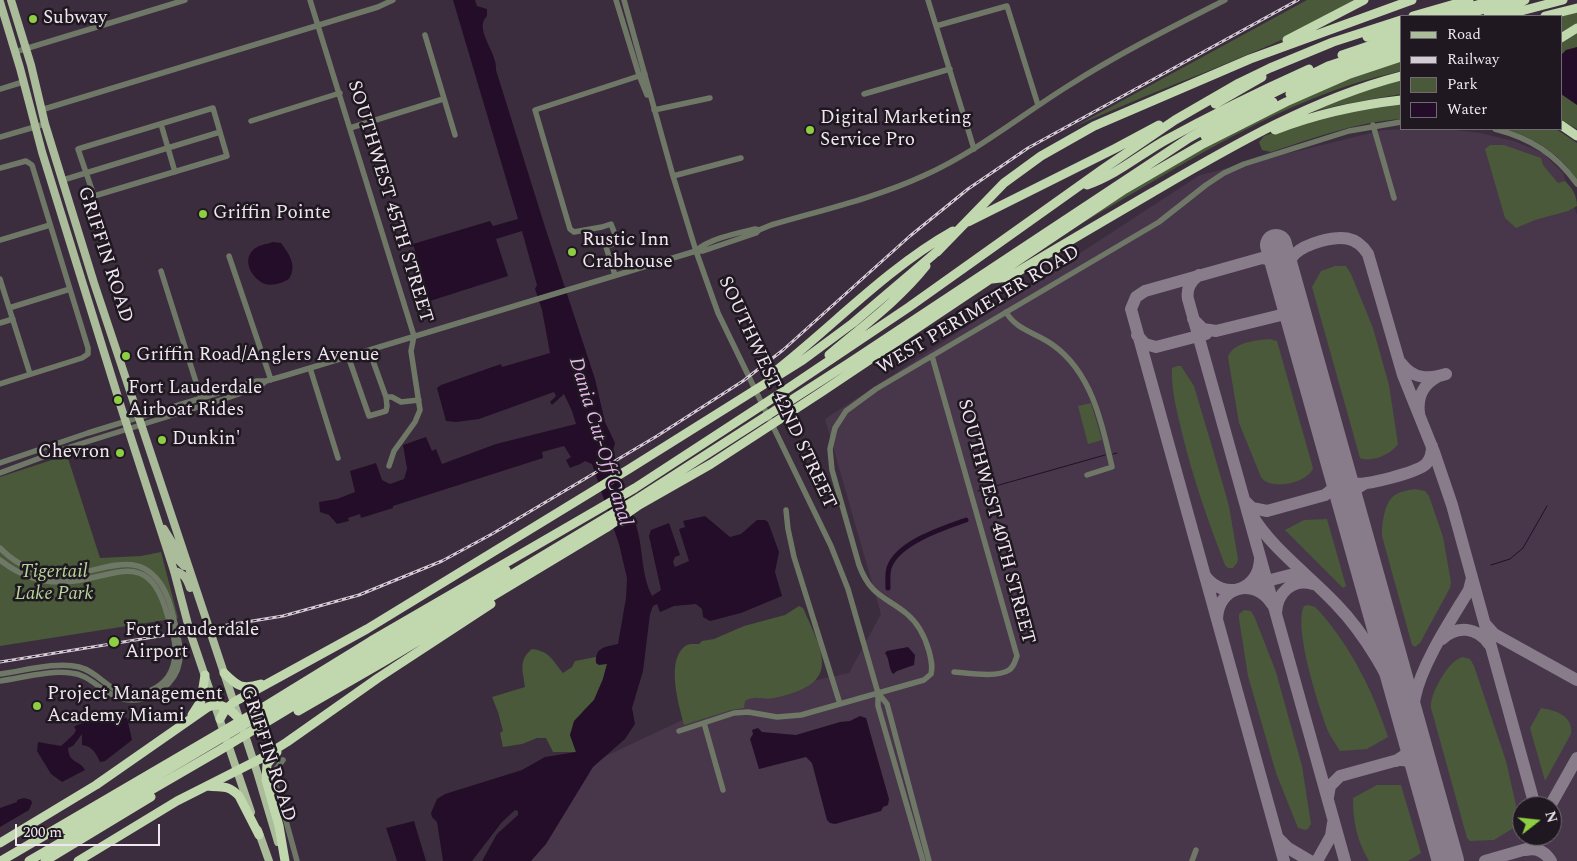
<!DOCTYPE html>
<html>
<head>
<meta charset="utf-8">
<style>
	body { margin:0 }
	#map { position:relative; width:1577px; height:861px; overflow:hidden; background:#3c2d3e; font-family:Spectral,serif }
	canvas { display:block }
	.legend { position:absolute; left:1400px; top:15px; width:162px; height:115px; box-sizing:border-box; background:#1f1820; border:1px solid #726a73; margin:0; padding:6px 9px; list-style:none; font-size:15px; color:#efe6f0 }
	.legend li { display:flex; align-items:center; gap:10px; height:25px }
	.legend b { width:25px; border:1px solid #726a73 }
	.north { position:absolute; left:1512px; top:796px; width:50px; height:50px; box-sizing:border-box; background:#1f1820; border:1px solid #726a73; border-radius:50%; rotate:74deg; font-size:14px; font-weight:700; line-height:20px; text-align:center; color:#efe6f0 }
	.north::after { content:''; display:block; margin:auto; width:18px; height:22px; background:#8ece43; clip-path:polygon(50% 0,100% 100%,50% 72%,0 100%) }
	.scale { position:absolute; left:15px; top:824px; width:145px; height:22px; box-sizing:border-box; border:2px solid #efe6f0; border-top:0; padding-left:6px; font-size:15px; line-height:18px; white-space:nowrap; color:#efe6f0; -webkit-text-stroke:4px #1f1820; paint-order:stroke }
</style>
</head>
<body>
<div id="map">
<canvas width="1577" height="861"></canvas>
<ul class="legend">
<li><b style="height:6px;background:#aabc9a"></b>Road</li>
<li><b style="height:6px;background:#d5cbd6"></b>Railway</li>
<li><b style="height:14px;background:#49593a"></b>Park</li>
<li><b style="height:14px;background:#240d28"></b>Water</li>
</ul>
<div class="north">N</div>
<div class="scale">200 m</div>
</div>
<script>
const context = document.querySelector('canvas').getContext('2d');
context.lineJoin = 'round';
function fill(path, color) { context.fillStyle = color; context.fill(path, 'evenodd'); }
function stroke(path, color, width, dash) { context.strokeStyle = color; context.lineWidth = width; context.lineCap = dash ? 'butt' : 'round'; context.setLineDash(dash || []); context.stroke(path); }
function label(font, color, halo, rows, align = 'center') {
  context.font = font + ' Spectral,serif'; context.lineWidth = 5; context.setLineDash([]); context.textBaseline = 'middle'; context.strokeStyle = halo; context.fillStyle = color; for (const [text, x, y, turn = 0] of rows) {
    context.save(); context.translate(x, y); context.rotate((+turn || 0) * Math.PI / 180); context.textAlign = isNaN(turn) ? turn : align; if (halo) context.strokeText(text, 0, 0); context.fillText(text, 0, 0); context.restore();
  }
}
const built = new Path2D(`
	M1423,129H1448L1480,133L1514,141L1543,153L1563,173L1577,215V861H531L591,763L725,700L849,673L881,614L825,419L1200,175L1383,130ZM1522,806H1552V836H1522Z`);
const green = new Path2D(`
	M1307,0H1363C1270,51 1168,84 1072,128Z
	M1577,12V129L1561,120V16Z
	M1401,58V71C1281,97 1177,169 1072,229L1105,203L1198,148L1291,101Z
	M1401,80V94L1340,105L1300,115L1363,91Z
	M1401,103V119C1356,122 1314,138 1271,152L1262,150L1259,142L1264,136L1314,119L1359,109Z
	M1505,129H1556L1577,143V180C1562,155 1533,137 1505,129Z
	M1490,145H1504L1541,158L1543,165L1558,183L1565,181C1572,188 1577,195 1577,206L1568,211L1535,220L1516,228L1505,218L1485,149Z
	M1335,266H1346L1351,274L1373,328L1389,385L1398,444C1392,454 1371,463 1360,458L1312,287L1321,271Z
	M1270,339L1277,341L1313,468C1309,482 1271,492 1261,477L1239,423L1228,357C1233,342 1257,340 1270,339Z
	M1177,366H1181L1194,386L1213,450L1229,506L1238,559L1237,563L1233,568H1228L1225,565C1208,521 1193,478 1182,433C1177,411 1171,391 1172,368Z
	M1091,403L1102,440L1088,444L1078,406Z
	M67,455L100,558L141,556L161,552L178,618L0,646V477Z
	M1415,489L1425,491L1429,496L1443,537L1451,582L1450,588L1420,643L1415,647L1412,645L1382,536C1382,524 1384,502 1395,495C1401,491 1409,490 1415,489Z
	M1327,519L1346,586L1343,588L1285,530L1304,520Z
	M1308,605L1315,607L1320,612C1352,649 1373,691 1388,737L1367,749L1340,751C1336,744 1331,738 1328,731C1319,707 1293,628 1304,606Z
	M799,606L803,608C825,657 841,684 774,698C763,701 755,694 745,701L744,708L731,710L684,725C679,706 666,662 684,647C688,643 694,644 699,644L702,641L714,639L744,626L785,615Z
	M1244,610L1251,611L1255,618L1276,672L1302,766L1311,824L1308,829L1305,830L1298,828L1276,773L1248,676L1239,619V614Z
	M532,649C551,652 551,659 563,673L572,667L575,661L596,657V663L607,664L603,679L594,700L583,711L570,735L576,752H553L546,738H537L522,744L503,747L500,733L503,731L498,712L492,697L525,687C523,671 518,660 532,649Z
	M1463,657L1470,659L1474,666L1506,761L1516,805L1515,827L1494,840L1470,841L1467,838L1431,708C1429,695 1449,659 1463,657Z
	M1541,708C1555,710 1574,716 1571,734L1545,781L1530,728Z
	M1377,785H1401L1421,853L1408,861H1369C1357,841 1353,822 1353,798Z`);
const water = new Path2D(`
	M453,0H475L477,6L487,9V16C473,29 498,53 496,70L545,227L595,379L605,422L615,443L613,451C621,478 631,505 638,532C643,553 642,577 652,596L661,590L649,536L651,530L669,523L680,555L675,557L673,562L675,567L689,561L679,529L685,527L683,521L705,516L730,537L741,534L757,520H765L768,522L779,552L775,572L782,596L741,613L710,621L703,617L702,609L696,604L674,606L660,612L657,604L653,606L650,614L643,671L632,708L635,724L625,739L593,767L546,844L531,861H482L497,834L518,815V811L515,810L502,822L472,861H443L437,822L432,817L431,813L437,799L445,794L522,770L545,757L576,752L570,735L574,721L594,700L603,679L607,664L599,665L596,663C595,647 605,647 618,644L626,598L627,578L619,544L592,464L585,461C580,465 576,465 570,468L566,460L571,457L564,446L542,452L543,458L393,506V508L361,518L360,514L348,518L349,521L337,524L329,515L320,512L319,502L337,499L355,492L350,471L376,463L382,480L390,484L404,479L407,469L403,445L426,437L432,451L436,449L442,464L496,444L576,424L572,411L564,394L552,405L550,402L556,396L554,392L479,419L456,422L446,421L437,388L441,385L501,364L502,367L550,353L542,310L535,289L537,285L522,231L496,239L508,276L430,301L413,244L490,221L493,226L518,219Z
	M1577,47V105L1561,94V55L1566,50Z
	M273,242L281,243C290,255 297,266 289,279C282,283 273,286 265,284C252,279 241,260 254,249C259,245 267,244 273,242Z
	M908,647L915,655L914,665L897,671L893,674C888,668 890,659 885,653L887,651Z
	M115,716L127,718L132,740L105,761L100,762C96,753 92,746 82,745V734L73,746L68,748C69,764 79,759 85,770L62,782L51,774L37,751L38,742L61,746L74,734L76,730L74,727L77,725L102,717Z
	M860,716L866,718L889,799L888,805L883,807L881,811L835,824L830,823L827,820L812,763L806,757L759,769L750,739L753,734L752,730L758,728L762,732L796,735L840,722L850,721Z
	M24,798L31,800L32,803L29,810L0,827V808L17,802V800Z
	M414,821L426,861H397L386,828Z`);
const stream = new Path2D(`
	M1113,454L1117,453
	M978,491L1105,455
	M1491,565L1510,559L1523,548L1547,506`);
const canal = new Path2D(`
	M888,588C888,581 887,575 889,568C897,543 943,528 966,520`);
const taxiway = new Path2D(`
	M1199,275C1191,281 1186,288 1188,299L1345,861
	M1287,280C1284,256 1300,247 1321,241C1340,236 1356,235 1368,254L1403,375L1434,452L1452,505L1535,806
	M1193,319L1203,329L1216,331L1281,315L1290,318L1300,331
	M1137,335L1145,344L1156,347L1206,334
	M1401,363C1413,379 1428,380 1446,374
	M1419,413C1417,397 1424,384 1437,377
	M1338,466C1341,473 1344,480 1353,483C1363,487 1418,472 1426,464C1431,459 1432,452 1432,446
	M1246,502L1252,508L1267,511L1325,495L1334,488L1337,481L1336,461
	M1350,512C1350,499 1351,490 1364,484
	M1252,515C1270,547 1311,577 1336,604C1368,637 1388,677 1408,717
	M1205,576C1224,601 1259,591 1260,559
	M1259,583L1294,574L1309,578
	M1276,613C1277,593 1292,578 1313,584
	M1217,619C1218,586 1255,577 1272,604
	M1486,625L1494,634L1577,680
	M1442,639C1457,625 1477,627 1489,644
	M1413,736C1413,723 1412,710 1415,697C1422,663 1451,620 1469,590L1472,578
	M1396,761L1408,753L1414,739
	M1328,797L1330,786L1340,776L1398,760C1410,759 1416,764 1423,772
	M1550,806L1577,758
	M1278,838L1288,848L1310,861
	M1526,850C1537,847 1545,852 1551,861
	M1446,854L1454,861
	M1284,861L1131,309L1136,297L1145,291L1262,258C1280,260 1283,274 1288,290
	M1317,861L1331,836L1333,823
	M1485,861L1530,848L1534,845L1540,836`);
const runway = new Path2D(`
	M1276,245L1448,861`);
const minor = new Path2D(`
	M310,0L414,336L411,351L420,410L415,422L394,451L389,466
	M616,0L639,75L647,95
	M624,0L673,176L696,251L718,313L831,546L848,589L878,693V706L923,861
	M928,0L974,149
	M936,26L1007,6L1038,105
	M425,35L455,135
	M15,52L185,0
	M0,89L23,82
	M864,94L950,69
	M213,108L227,156L94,196L78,149Z
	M41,110L378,7L393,0
	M654,110L710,98
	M251,121L340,93
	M161,124L175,172
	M1373,125L1394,198
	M350,128L443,99
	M1495,129C1530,138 1556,154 1577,184
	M0,137L45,124
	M0,168L26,161L32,165L88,348V354L82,358L0,384
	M673,176L741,158
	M63,180L220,132
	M0,240L50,225
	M696,251C708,239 738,233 755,229L759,230
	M229,256L271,380
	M161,271L201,398
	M615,275L606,247L615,243L616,237L611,224L602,227L574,232L570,229L535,110L645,74
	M0,279L30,374
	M9,308L70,289
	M1006,312C1016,330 1037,333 1053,345C1092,373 1102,423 1112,467L1087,475
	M0,323L13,319
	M369,350L386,397
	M348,356L369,416L386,411L387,406L386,397H392L401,402L419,400
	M932,356L1017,656C1015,661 1014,667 1009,670C997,678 968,673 954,672
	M310,368L338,458
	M0,463L88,433L257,381H266L287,375L696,251H703L756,233L759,230L771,225C822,210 875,198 923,176C975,153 1020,116 1068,86C1118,54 1172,27 1225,0
	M0,473L67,448L227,398L259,387L266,381
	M786,510L788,529L794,557L840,704
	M0,548C19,568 45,577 72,574C105,571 138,548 162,586C171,601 174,620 178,637C182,653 181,670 169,683C155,700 130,705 111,694C97,687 87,674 71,673C50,670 22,678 0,681
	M0,560C19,575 39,583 63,582C111,581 148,544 167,614C172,631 179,648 173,666C169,681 155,691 140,694C111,699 103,673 79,667C57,661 23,671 0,674
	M878,693L887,704L929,861
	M704,723L723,790
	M679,731L734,713L748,712L777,717L801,715L924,680L931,674C933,666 931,659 929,651C925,637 919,624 907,614C885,596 871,597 859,565L832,470L830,449L835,428L846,411L876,389L1159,222L1206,185L1224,173L1244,164L1349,131L1401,122
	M283,760L276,769L275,781L297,861
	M1192,861L1196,850`);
const major = new Path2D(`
	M11,0L31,65L45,124L94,283L239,718
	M0,2L20,68L42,152L121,407L174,571L190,632L251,812
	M164,529L172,542L179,561L184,566H188
	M174,571C184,573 187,579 190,588
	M244,732L258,775L278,842
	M258,830L269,861`);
const highway = new Path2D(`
	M1413,16L1469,0
	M1437,16L1495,0
	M1462,16L1513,0
	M1488,16L1498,14L1525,0
	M1502,16L1563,0
	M1545,16L1577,8
	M1367,37L1401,27
	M1561,38L1577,28
	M1287,40L1364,0
	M1342,55L1401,35
	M1290,94L1329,75L1401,48
	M1215,104L1262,77
	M1561,125L1577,136
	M1275,130C1316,114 1358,105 1401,100
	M1205,136L1273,102
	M1087,185C1116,175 1138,156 1164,141C1211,115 1260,91 1309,69
	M968,222L1116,148L1159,125
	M937,252L1004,183L1041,156L1094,126L1250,59L1412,0
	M992,279L1009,277C1057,248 1105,220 1153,192C1232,146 1312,99 1401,76
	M829,355C863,326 898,301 926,266
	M773,373C832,327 887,268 953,231
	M224,673C237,686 242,690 261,684
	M298,711L383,662L606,528L639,505L711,464L820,393L1125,189L1201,145L1286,102L1350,74L1401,57
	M192,715L201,701L205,675
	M220,719L225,710L234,702L367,629L629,469L803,360L853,323L940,249
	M277,752L267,764L266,780L279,826L285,861
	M208,786C222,788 228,784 239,796L259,835
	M66,830L506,570
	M0,843L96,785L208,707C222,701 231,710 240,720
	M1,861L249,716L371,641L635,488L790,387L909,307L1103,169L1175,120L1239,83L1270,68L1333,42L1401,20
	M29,861L220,750L637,499L849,363L1189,138L1239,110L1328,66L1401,42
	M45,861L151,797
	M78,861L177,801L260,759L287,742L378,678L491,604`);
const rail = new Path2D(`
	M0,662L283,616L359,595L442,561L492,534L657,436L743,381L783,350L910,236L968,189L1028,148L1298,0`);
const markers = [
	[33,19,5,"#8ece43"],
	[810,130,5,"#8ece43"],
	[203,214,5,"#8ece43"],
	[572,252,5,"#8ece43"],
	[126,356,5,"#8ece43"],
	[118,400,5,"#8ece43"],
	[162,440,5,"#8ece43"],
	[120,453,5,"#8ece43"],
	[114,642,6,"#8ece43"],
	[37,706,5,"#8ece43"]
];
const poiNames = [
	["Subway",43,19],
	["Digital Marketing",820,119],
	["Service Pro",820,141],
	["Griffin Pointe",213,214],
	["Rustic Inn",582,241],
	["Crabhouse",582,263],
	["Griffin Road/Anglers Avenue",136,356],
	["Fort Lauderdale",128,389],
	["Airboat Rides",128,411],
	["Dunkin'",172,440],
	["Chevron",110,453,"right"],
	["Fort Lauderdale",125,631],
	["Airport",125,653],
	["Project Management",47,695],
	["Academy Miami",47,717]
];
const streetNames = [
	["SOUTHWEST 45TH STREET",389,202,73],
	["GRIFFIN ROAD",104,255,72],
	["WEST PERIMETER ROAD",979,311,-31],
	["SOUTHWEST 42ND STREET",776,393,65],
	["SOUTHWEST 40TH STREET",995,522,75],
	["GRIFFIN ROAD",267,754,72]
];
const parkNames = [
	["Tigertail",54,573],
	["Lake Park",54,595]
];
const waterNames = [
	["Dania Cut-Off Canal",599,442,73]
];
fill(built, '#48364b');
fill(green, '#49593a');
fill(water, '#240d28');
stroke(stream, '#240d28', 1);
stroke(canal, '#240d28', 5);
stroke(taxiway, '#887c8a', 12);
stroke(runway, '#887c8a', 32);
stroke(minor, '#6f7867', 5.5);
stroke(major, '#aabc9a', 8);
stroke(highway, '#c1d7ae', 9);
stroke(rail, '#d5cbd6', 3);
stroke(rail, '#1f1820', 1, [4]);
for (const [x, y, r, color] of markers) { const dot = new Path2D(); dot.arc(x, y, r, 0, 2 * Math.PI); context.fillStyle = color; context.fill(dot); stroke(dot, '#1f1820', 2); }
label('19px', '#efe6f0', '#1f1820', poiNames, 'left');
label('19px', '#efe6f0', '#1f1820', streetNames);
label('italic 19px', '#b5d698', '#1f1820', parkNames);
label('italic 20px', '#e7b7ed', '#1f1820', waterNames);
</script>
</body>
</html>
